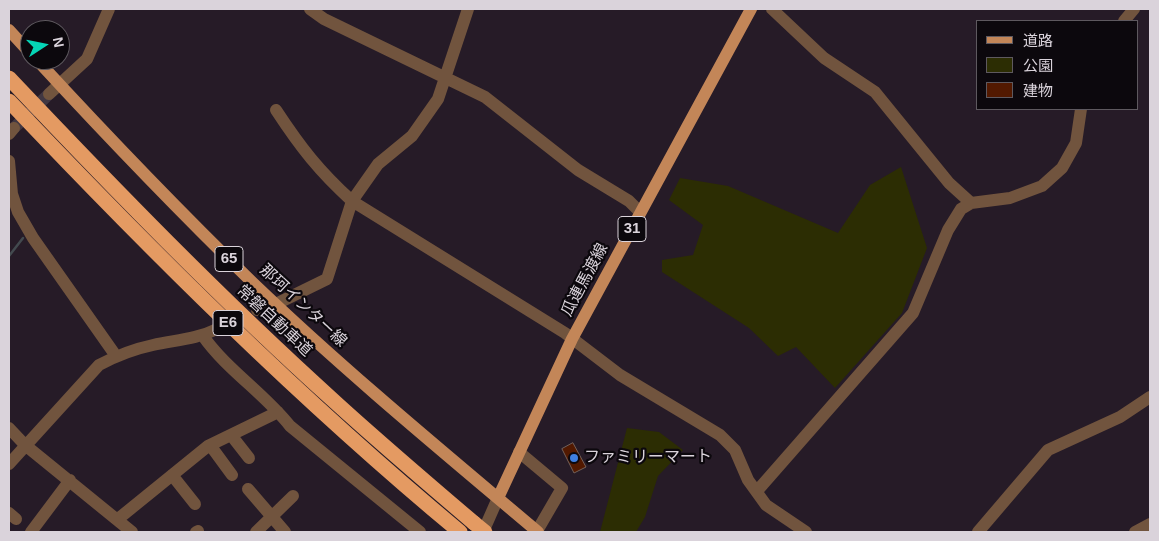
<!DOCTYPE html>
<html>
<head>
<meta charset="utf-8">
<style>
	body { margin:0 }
	#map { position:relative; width:1159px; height:541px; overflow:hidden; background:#261b27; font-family:Helvetica,"Noto Sans JP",sans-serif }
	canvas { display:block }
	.frame { position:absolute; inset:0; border:10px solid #dad3db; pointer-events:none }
	.legend { position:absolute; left:976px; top:20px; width:162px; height:90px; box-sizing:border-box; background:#0c080d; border:1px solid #5e595f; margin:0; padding:6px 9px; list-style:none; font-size:15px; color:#dad3db }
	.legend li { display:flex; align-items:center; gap:10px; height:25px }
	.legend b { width:25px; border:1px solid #5e595f }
	.north { position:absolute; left:20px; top:20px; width:50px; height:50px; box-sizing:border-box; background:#0c080d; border:1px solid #5e595f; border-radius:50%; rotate:79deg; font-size:14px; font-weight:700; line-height:20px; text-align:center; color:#dad3db }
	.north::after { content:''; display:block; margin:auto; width:18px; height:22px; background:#05d5b6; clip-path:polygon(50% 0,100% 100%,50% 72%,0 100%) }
</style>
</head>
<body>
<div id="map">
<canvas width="1159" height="541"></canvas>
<div class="frame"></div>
<ul class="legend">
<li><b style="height:6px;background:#c38658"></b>道路</li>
<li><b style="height:14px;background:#2c2d03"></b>公園</li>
<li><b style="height:14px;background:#521900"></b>建物</li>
</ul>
<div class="north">N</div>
</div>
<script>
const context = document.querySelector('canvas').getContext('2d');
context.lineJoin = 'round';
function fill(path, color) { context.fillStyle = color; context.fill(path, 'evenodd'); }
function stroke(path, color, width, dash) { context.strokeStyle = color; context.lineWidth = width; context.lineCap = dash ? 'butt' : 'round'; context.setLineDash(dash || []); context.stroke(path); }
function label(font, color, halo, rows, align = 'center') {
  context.font = font + ' Helvetica,"Noto Sans JP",sans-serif'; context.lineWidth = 4.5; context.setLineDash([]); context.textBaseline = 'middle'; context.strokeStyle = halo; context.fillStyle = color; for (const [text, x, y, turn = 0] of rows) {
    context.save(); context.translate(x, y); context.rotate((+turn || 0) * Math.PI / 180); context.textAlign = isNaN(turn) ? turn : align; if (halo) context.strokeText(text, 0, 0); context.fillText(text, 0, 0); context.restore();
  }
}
const green = new Path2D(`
	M901,167L927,248L902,313L835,388L796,347L778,356L749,328L662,272V260L693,255L703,225L669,200L680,178L728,186L838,233L870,185Z
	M627,428L659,432L683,450L658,476L645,517L636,532H600Z`);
const stream = new Path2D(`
	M9,256L23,238`);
const building = new Path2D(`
	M573,443L586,467L574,473L562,449Z`);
const minorTunnel = new Path2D(`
	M14,128L49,94`);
const minor = new Path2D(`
	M310,9L324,19L485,97L578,170L629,201L640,212
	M772,9L824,58L875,92L949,183L971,203
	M1124,21L1134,9
	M49,94L87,59L109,9
	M276,110C301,148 319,171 352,201L565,333L620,375L720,435L735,450L748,480L766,505L806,532
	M9,134L14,128
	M9,161L12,194L18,212L33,238L116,356
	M257,310L276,304L327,279L352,201L378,164L412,136L438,99L468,9
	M203,336C227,370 264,393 290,426L420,532
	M9,428L25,445L132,532
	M231,435L249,458
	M210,445L232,475
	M519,452L562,488L537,531
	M9,464L99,365C116,356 134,349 153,345C176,340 197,339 217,329
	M172,475L195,504
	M248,489L285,532
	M757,491L913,313L948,230L961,209L971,203L1010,198L1042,186L1062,168L1076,143L1081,109
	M9,513L16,519
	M118,519L208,446L278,412
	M31,532L70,480
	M196,532L198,531
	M256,532L293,496
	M483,532L498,498
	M978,532L1048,450L1120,417L1150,397
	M1135,532L1150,524`);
const major = new Path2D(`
	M9,30L30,53
	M37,60C107,136 179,211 253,283C344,370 442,451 538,532
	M498,498L572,339L751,9`);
const highway = new Path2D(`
	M9,78C114,189 221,299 334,401C380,443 427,483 474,523
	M9,101C152,252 300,399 460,532`);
const highwayBridge = new Path2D(`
	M474,523L485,532`);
const markers = [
	[574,458,5,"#3f7fe0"]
];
const shields = [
	[632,229,28],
	[229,259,28],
	[228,323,30]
];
const shieldNames = [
	["31",632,229],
	["65",229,259],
	["E6",228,323]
];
const streetNames = [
	["瓜連馬渡線",585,280,-62],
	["那珂インター線",303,306,43],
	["常磐自動車道",274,321,43]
];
const poiNames = [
	["ファミリーマート",584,458]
];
fill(green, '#2c2d03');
stroke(stream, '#434a4f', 2.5);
fill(building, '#521900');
stroke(building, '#736159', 1);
stroke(minorTunnel, '#413742', 12, [12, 6]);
stroke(minor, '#71543e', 12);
stroke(major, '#c38658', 12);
stroke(highway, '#e49a62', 15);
stroke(highwayBridge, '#e49a62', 15);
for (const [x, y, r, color] of markers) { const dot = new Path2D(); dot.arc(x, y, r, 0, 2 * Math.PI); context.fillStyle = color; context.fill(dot); stroke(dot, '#0c080d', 2); }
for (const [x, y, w] of shields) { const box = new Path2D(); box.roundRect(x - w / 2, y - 12.5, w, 25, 4); context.fillStyle = '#0c080d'; context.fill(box); stroke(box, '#dad3db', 1); }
label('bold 15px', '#dad3db', null, shieldNames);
label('16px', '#dad3db', '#0c080d', streetNames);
label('16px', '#dad3db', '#0c080d', poiNames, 'left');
</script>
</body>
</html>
